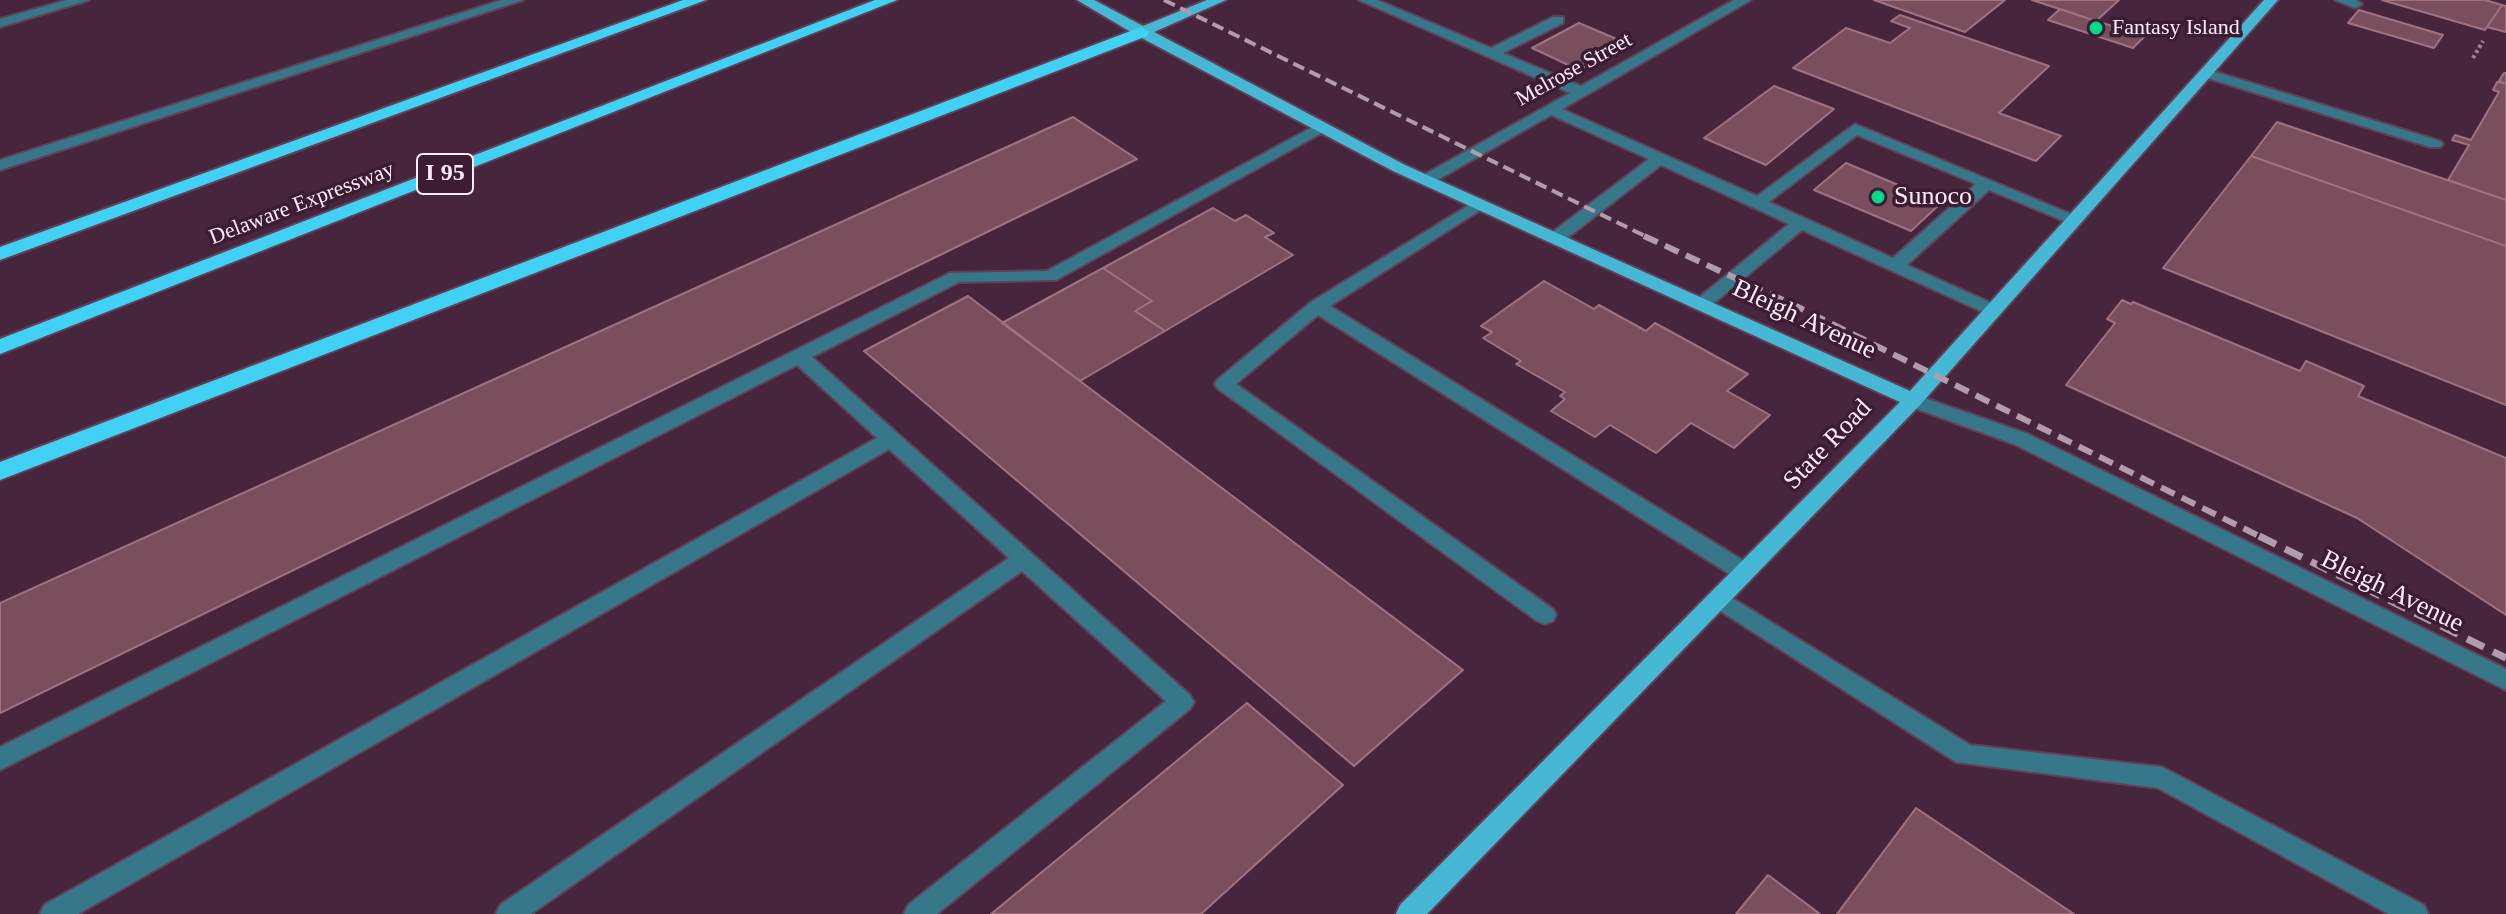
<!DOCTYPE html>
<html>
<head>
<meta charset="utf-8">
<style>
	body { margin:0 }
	canvas { display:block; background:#46253d }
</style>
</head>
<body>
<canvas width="2506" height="914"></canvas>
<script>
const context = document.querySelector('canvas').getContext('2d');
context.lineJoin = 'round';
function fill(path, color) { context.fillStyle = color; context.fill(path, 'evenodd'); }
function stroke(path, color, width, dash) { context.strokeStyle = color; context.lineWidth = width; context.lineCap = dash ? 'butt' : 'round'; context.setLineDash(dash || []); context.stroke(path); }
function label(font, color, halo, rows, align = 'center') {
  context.font = font + ' Georgia,serif'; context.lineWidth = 7; context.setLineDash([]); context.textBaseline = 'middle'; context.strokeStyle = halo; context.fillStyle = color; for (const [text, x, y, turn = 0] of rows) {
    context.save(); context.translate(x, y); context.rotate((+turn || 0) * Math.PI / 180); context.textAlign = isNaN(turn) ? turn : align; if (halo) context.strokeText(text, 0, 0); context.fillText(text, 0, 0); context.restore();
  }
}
const building = new Path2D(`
	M1874,0H2005L1965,32Z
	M2032,0H2119L2096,21Z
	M2382,0H2485L2502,5L2485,30Z
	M2502,5L2506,6V32L2487,27Z
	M2060,9L2096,21L2145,36L2133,48L2048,20Z
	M2359,10L2443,35L2434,48L2348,23Z
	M1900,15L2049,66L1999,113L2061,136L2036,161L1793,68L1846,28L1890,43L1910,28L1891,21Z
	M1579,23L1626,43L1579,70L1532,48Z
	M2504,73H2506V200L2448,180L2469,145L2452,140L2455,135L2471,140L2499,92L2493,90L2497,82L2504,83L2499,81Z
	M1774,86L1834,109L1766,165L1704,138Z
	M1073,117L1137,159L0,713V603Z
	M2277,122L2506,200V246L2251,156Z
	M2251,156L2506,246V405L2163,268Z
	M1846,163L1941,203L1911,231L1814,190Z
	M1213,208L1235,221L1246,215L1274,233L1265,237L1293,255L1165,331L1135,311L1152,301L1103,268Z
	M1103,268L1152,301L1135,311L1165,331L1080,381L1002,323Z
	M1544,281L1594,309L1599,305L1646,331L1655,323L1748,374L1727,391L1770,415L1734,448L1691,423L1656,453L1610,425L1595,437L1551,411L1565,399L1560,396L1565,392L1516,364L1521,361L1483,338L1492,332L1481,326Z
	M968,296L1080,381L1463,670L1354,766L864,351Z
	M2122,300L2131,304L2133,302L2300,371L2306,361L2364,386L2358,396L2506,458V615L2357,518L2066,385L2115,323L2107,319Z
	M1247,703L1343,785L1201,914H991Z
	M1916,808L2074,914H1837Z
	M1768,875L1820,914H1736Z`);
const path = new Path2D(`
	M2473,58L2483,41`);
const minor = new Path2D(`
	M67,0H89L0,27V19Z
	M502,0H523L0,170V160Z
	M1359,0H1377L1491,48L1553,17H1563V23L1503,53L1581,86L1734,0H1751L1562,109L1757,196L1855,124L2083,219L2081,223H2069L1989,190L1907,265L2000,307L2003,311L2000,315L1994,317L1802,230L1708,308H1696L1693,304L1696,300L1789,224L1661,165L1562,242H1550V234L1649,159L1551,115L1432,183H1420V177L1570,93ZM1857,135L1976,184L1893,258L1769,202Z
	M2335,0H2356L2362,4L2355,8Z
	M2206,69L2440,141L2443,144L2440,147H2430L2201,76V70Z
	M1322,122L1330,127L1327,130L1056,280L959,282L812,357L1190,695L1194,702L1190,709L937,914H904L908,905L1166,701L1022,571L531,914H496L500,905L1009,558L889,449L78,914H40L44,905L877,438L797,365L0,770V747L950,273L1047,271Z
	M1479,199L1485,201V207L1330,306L1752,566L1755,572L1752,578H1736L1318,315L1236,384L1553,609L1556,615L1553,621L1545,624L1537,621L1217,388L1215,384L1217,380L1311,302Z
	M1913,394L2028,434L2506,669V690L2014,444L1906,405L1903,400Z
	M1719,590L1970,745L2162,767L2424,905L2428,914H2389L2158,788L1956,762L1711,605L1708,599L1711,593Z`);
const major = new Path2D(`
	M1077,0H1094L1143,26L1207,0H1226L1154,32L1405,165L1910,391L2264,0H2278L1920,405L1427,914H1396L1400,905L1900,402L1393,171L1136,35Z`);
const highway = new Path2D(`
	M683,0H706L0,260V247Z
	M875,0H897L0,354V339Z
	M1141,27L1149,32L1147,36L0,480V462Z`);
const railFar2 = new Path2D(`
	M1164,0L1649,238`);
const railFar1 = new Path2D(`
	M1644,236L1798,307L2263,538`);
const rail = new Path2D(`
	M2259,536L2506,658`);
const markers = [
	[2096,28,8,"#01d98b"],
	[1878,197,8,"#01d98b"]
];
const farPoinames = [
	["Fantasy Island",2112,28]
];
const farStreetnames = [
	["Melrose Street",1574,70,-29],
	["Delaware Expressway",302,204,-21]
];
const shields = [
	[445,174,56]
];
const shieldNames = [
	["I 95",445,174]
];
const poiNames = [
	["Sunoco",1894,197]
];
const streetNames = [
	["Bleigh Avenue",1804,320,25],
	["State Road",1828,445,-46],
	["Bleigh Avenue",2392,592,26]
];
fill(building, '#7a4f5d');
stroke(building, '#a07281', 2);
stroke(minor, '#604157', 4);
stroke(major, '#604157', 4);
stroke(highway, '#604157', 4);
stroke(path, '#a08799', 4, [3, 3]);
fill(minor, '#36778a');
fill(major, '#46b7d5');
fill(highway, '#41d1f5');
stroke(railFar2, '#b29bab', 4, [12, 6]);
stroke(railFar1, '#b29bab', 6, [15, 8]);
stroke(rail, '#b29bab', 7, [19, 10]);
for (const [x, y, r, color] of markers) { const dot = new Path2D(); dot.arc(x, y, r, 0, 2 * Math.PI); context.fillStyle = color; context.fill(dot); stroke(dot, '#3b1c32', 3); }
label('22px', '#feedf8', '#3b1c32', farPoinames, 'left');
label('22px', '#feedf8', '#3b1c32', farStreetnames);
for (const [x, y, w] of shields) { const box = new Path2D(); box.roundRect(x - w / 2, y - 20, w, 40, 6); context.fillStyle = '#3b1c32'; context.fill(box); stroke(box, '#feedf8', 2); }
label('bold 24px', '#feedf8', null, shieldNames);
label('26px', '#feedf8', '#3b1c32', poiNames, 'left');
label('26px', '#feedf8', '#3b1c32', streetNames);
</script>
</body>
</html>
